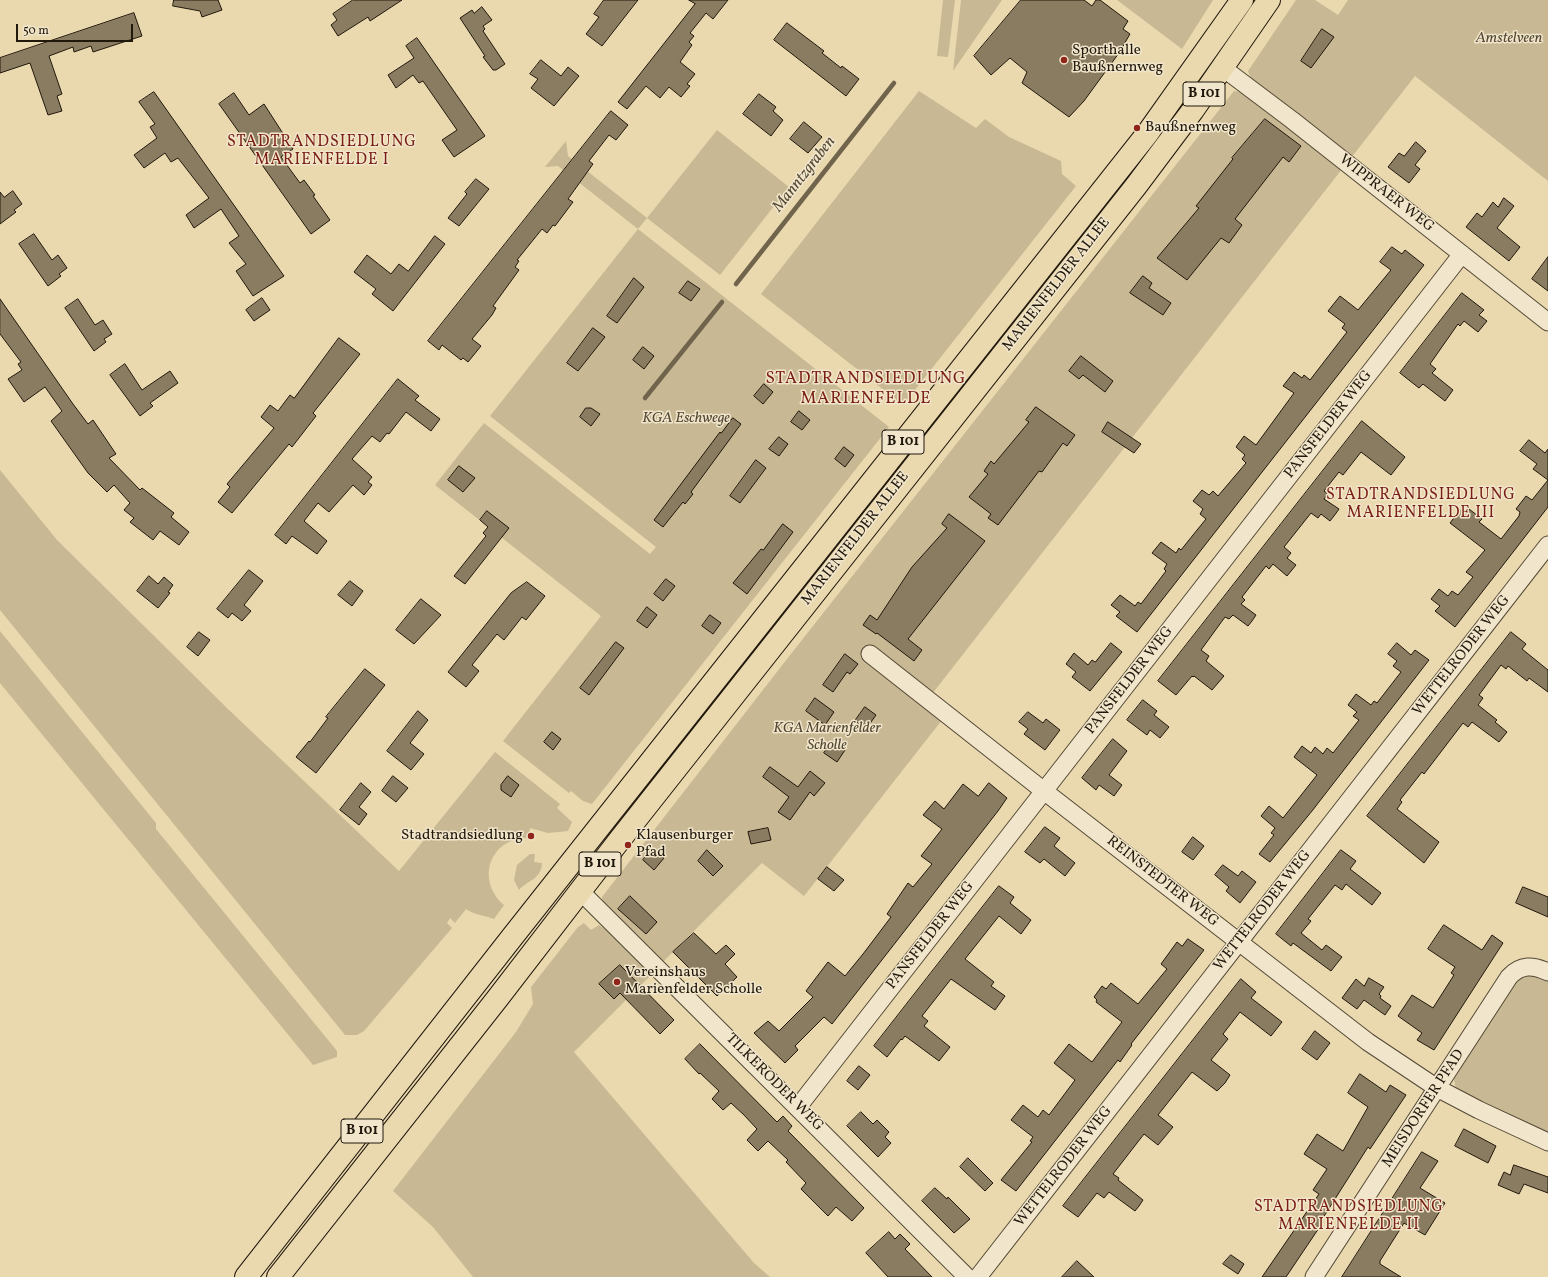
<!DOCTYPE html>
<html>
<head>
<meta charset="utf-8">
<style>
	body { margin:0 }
	#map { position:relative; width:1548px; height:1277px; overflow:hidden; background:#ead9af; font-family:Vollkorn,serif }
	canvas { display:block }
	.scale { position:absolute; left:16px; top:24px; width:117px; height:18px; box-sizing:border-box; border:2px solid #21180c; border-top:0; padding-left:5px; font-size:12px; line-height:14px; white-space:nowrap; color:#21180c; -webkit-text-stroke:3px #f1e6cb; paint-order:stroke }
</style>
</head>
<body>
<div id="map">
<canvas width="1548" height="1277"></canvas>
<div class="scale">50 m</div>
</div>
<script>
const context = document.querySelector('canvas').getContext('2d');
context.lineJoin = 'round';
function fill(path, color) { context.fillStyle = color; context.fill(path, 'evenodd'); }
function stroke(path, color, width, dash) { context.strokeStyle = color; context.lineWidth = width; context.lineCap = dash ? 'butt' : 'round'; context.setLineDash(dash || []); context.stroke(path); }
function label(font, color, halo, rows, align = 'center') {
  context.font = font + ' Vollkorn,serif'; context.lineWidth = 3; context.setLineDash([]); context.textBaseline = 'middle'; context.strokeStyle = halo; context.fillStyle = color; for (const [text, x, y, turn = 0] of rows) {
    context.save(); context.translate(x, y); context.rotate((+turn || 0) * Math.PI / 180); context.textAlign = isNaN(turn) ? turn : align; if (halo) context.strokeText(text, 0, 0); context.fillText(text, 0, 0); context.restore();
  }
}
const green = new Path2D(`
	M943,0H955L948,57L937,56Z
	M961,0H1002L953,71Z
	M1117,0H1213L1182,49Z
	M1296,0H1315L1338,15L1348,0H1548V181L1415,76L1351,158L1251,79L1248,71Z
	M919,91L976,128L985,119L1009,137L1061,161L1062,174L1076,186L903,405L761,294Z
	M1234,91L1243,92L1342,169L932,694L870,645L862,657L942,720L804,896L762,863L662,963L603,905L602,897L787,659Z
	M717,130L789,187L720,275L647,218L638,229L889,427L592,804L583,801L571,791L569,793L503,741L601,616L435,485L484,423L650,554L656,547L490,416L638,229L558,166L545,167L566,141L568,156L647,218Z
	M1083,231L1082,239L944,415L938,410Z
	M931,418L937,423L634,809L627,804Z
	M0,470L57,540L230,711L399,871L495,752L560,804L557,808L572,822L568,831L548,833L530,828L529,838C490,837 475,880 504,905L494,919C484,915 474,915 466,909L455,923L450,918L447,923L452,928L364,1031L357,1035H345L0,610Z
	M0,631L156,823V829L337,1051V1057L313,1065L0,683Z
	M530,854H535L534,862L542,863C541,880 529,879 519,890L514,880L517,865Z
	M584,923L591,930L599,925L606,930L652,974L574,1052L754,1263L770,1277H473L433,1227L393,1191L516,1032L533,1004L531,987L578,927Z
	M1536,974L1548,979V1136L1456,1089L1453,1076L1517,978Z`);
const stream = new Path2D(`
	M736,284L894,83
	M645,398L722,302`);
const building = new Path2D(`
	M174,0H218L222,10L202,17L200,11L173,6Z
	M353,0H402L370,21L368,17L338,36L331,25L337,20L333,14Z
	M604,0H638L602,46L586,34L599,17L594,14Z
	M689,0H728L713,19L706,13L690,33L694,36L689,42L692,45L680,62L695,74L687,84L690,86L681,97L669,87L660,98L646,86L627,109L618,102L695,4Z
	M1021,0H1084L1092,6L1096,0H1100L1128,21L1123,29L1130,34L1119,53L1084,101L1069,117L1022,83L1027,72L1010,58L991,75L974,56Z
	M482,7L492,20L483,26L485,29L483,31L505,64L496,70H493L483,57L485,56L460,18L472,10L474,13Z
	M134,13L142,36L93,52L91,46L74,52L73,47L49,56L62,94L57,96L62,111L48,115L30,63L0,73V58Z
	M787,23L824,51L822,53L841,68L842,66L859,79L846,96L774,40Z
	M1322,29L1334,37L1311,68L1301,61Z
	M417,38L485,136L454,157L442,140L457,130L423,81L419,83L413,75L396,88L388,75L414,58L406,46Z
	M541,60L561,76L568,67L579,76L554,106L531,88L538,79L530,74Z
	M154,92L284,276L253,296L236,271L246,264L229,243L239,236L221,209L194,228L186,215L209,198L178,158L171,162L165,153L144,168L134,155L157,138L150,127L155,124L139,102Z
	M234,93L249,115L264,104L293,149L281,157L300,183L304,180L315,195L313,196L330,220L311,234L219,104Z
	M759,94L776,107L773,111L783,120L771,136L743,114Z
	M611,111L628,125L616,140L609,135L589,161L593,164L568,199L573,202L555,226L553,225L547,233L542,229L517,260L519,261L515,267L519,270L493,306L496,308L492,315L472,339L481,346L468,362L463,358L461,360L442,345L439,350L428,341Z
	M1265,119L1301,146L1289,162L1283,157L1235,219L1242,225L1229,243L1221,238L1187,280L1157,258L1199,208L1196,206L1233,159L1232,158Z
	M804,122L822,137L808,153L790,139Z
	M1416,142L1426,151L1415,165L1420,169L1409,183L1388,167L1399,153L1404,156Z
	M476,179L489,189L459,226L448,218L467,194L465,192Z
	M13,191L22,204L14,210L16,212L0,224V192L4,197Z
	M1504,198L1514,206L1497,228L1520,247L1509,261L1466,227L1477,213L1482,217L1493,202L1498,207Z
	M34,234L52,260L58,255L67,268L59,274L61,276L48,286L19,244Z
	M435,236L445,244L393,311L372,294L376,289L354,272L367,255L391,274L399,264L408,271Z
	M1392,247L1402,254L1405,250L1424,265L1137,632L1116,616L1120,612L1111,605L1120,595L1135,606L1138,602L1141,604L1166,571L1164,569L1167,564L1152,553L1161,542L1176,553L1179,548L1181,550L1193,535L1206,519L1200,514L1203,509L1193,501L1202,490L1209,495L1213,491L1218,496L1246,463L1242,459L1245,455L1236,447L1244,436L1256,445L1294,393L1283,386L1294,372L1302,378L1304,375L1310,380L1347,332L1342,328L1345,324L1328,311L1340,296L1358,310L1391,270L1380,262Z
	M1548,257V291L1532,279Z
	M1143,276L1152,283L1149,288L1171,303L1163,315L1130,293Z
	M634,278L644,287L617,323L607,316Z
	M688,281L700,289L691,301L679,293Z
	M1462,293L1484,310L1479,315L1487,321L1478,332L1464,321L1460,326L1458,324L1430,364L1436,369L1432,373L1453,390L1445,401L1423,384L1419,388L1400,373Z
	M262,298L270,310L254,321L246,310Z
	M0,299L73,404L88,424L93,420L116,454L109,458L140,490L142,488L174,513L171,517L189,532L179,545L160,531L153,540L130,522L134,518L124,510L130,503L114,485L107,492L88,473L51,421L62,411L45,387L24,402L8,379L22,370L18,364L21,362L0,334Z
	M78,299L95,325L103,320L112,334L104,339L106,342L94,351L65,308Z
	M593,328L605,337L578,371L567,363Z
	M339,338L360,354L313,413L316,416L292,447L289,444L232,513L218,502L230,487L227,484L274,428L261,417L270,405L278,411L290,395L294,398Z
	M643,347L654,356L644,369L633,360Z
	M1081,356L1113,381L1105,392L1083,375L1079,379L1069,371Z
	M125,364L142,390L170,371L178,383L150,403L153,406L140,416L110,375Z
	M398,379L419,396L415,400L440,419L431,431L406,412L389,434L387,433L380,442L372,436L352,459L372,477L368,482L372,485L364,495L353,485L329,512L318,503L304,521L327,541L317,554L292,536L286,544L275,535Z
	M764,384L773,392L763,404L754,396Z
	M1036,407L1075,435L1067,446L1063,443L1042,472L1039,471L998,525L988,518L991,514L969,497L988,474L984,471L991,461L994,464L1029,422L1026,420Z
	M586,408H591L600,414L591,426L580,417Z
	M799,411L810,420L802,430L791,422Z
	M733,418L741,424L691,492L693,494L685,504L683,502L663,527L654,520L720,432L721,433Z
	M1362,421L1405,457L1391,475L1361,452L1343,475L1339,472L1324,491L1328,494L1324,499L1339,509L1334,516L1330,521L1321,514L1318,518L1311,513L1284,547L1291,553L1287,558L1296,565L1287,576L1273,564L1269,569L1266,566L1242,597L1245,600L1241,604L1256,615L1252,621L1248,626L1233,615L1229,619L1225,617L1201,650L1209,656L1206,661L1224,676L1212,690L1194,676L1193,677L1192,676L1176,695L1158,681Z
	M1108,422L1141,444L1134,453L1102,432Z
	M779,437L788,444L779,456L769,449Z
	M1529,440L1545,453L1548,449V507L1455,627L1435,611L1440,606L1431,599L1439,589L1448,596L1452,591L1458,595L1473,577L1466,572L1485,550L1450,523L1460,510L1465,514L1469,509L1482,519L1479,522L1501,539L1519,516L1520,512L1516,509L1526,496L1532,500L1548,480L1533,469L1537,464L1520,451Z
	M844,447L854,455L845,467L835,459Z
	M756,460L766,468L740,503L730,496Z
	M459,466L475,478L463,492L448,480Z
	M487,511L509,528L465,584L454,576L486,536L483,533L488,527L480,520Z
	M949,514L985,541L908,639L922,650L914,661L877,633L876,634L863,625L870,615L877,620L912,567L947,528L942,524Z
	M783,524L793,532L747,594L733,583L761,549L763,550Z
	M249,570L263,581L244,605L251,611L242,621L232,613L228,618L217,609Z
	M149,576L158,584L164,577L173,585L168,592L170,593L158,608L137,591Z
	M666,579L675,586L663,601L654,594Z
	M350,581L363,591L352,606L338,595Z
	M527,582L545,596L526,620L522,617L504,640L497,634L472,665L479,671L466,687L448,672L511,593Z
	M421,599L441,615L414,644L396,630Z
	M647,607L657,615L647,628L637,621Z
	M710,615L721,623L713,634L702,626Z
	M199,632L210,640L198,656L187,647Z
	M1511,632L1526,644L1522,649L1548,670V692L1529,678L1527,681L1508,666L1506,669L1501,665L1479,695L1483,698L1478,705L1497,720L1495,722L1507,732L1499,742L1472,722L1468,727L1463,723L1424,774L1422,772L1400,800L1402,802L1397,809L1439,842L1424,863L1367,816Z
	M616,642L624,648L589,695L580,688Z
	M1111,643L1122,652L1090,691L1072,677L1076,672L1066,664L1074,653L1088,665L1092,660L1095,662Z
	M1397,643L1411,655L1415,650L1429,660L1312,811L1270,862L1259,854L1274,835L1271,833L1275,828L1261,816L1269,806L1283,818L1317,775L1294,757L1302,746L1311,753L1315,747L1323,754L1327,748L1333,753L1359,720L1353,716L1357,712L1348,705L1356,694L1371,705L1374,701L1377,703L1401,672L1393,666L1397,661L1388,654Z
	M845,654L858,664L850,674L847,672L833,692L823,685Z
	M365,669L385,685L316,773L296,757L309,741L310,742L328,718L326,717Z
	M815,698L834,712L825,725L806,711Z
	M1143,700L1157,711L1154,715L1169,727L1160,738L1150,730L1147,735L1127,720Z
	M865,707L876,715L866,729L855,721Z
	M418,711L428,720L410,743L424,754L411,770L387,751Z
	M1028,712L1043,723L1046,719L1060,730L1045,750L1024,734L1028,729L1019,722Z
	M552,732L561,739L553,750L544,742Z
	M1113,739L1127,751L1109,775L1122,785L1114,796L1099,785L1096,790L1082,778Z
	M832,742L845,750L837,762L824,753Z
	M770,767L798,787L810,771L825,783L814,796L810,792L790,820L778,812L789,797L763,777Z
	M393,776L408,788L396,802L382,791Z
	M508,776L519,785L511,797L501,790V785Z
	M361,783L371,792L359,807L367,814L359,825L340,810Z
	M989,783L1007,798L998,811L832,1024L824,1017L795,1046L798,1050L785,1063L754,1033L768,1021L779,1031L813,997L806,991L828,962L845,976L863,954L891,917L887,914L908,883L913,887L932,864L921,856L942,829L923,815L935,801L944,809L963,784L978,796Z
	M1045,827L1060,838L1054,846L1075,863L1065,876L1044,859L1040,863L1025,852Z
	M768,828L771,840L751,844L748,832Z
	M1193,837L1204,846L1193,860L1182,852Z
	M652,849L664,858L654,870L643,860Z
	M707,850L723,866L713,876L698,861Z
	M1341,850L1356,861L1350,869L1381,893L1372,905L1346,884L1342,890L1335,885L1308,919L1311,921L1301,933L1322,950L1326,945L1342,957L1331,971L1293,943L1291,946L1276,934Z
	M1223,865L1238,876L1242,871L1256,882L1240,903L1226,891L1229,887L1215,875Z
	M827,867L844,880L834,891L818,879Z
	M999,886L1014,897L1010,903L1031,920L1021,934L999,916L965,959L994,982L991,986L1005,996L995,1010L951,979L922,1016L928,1021L924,1026L950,1047L939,1061L905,1036L902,1040L901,1039L887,1057L874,1046Z
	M1523,887L1548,897V917L1516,903Z
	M630,896L657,922L646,934L618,909Z
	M1444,925L1482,950L1492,935L1503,943L1434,1050L1417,1040L1422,1033L1398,1016L1412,995L1433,1008L1454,975L1451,973L1455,967L1428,949Z
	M694,933L716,954L726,945L735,954L725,964L737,977L717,996L673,952Z
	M1188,939L1204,950L1131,1044L1132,1045L1120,1062L1118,1060L1016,1191L1001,1180L1032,1142L1030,1141L1033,1137L1011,1120L1023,1105L1038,1117L1043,1110L1049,1115L1075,1080L1054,1063L1069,1044L1092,1062L1122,1022L1096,1002L1097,1000L1094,997L1102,986L1106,989L1111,983L1138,1004L1167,969L1161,964L1177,942L1182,946Z
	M620,965L674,1020L660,1034L620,993L614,999L599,984Z
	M1369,978L1384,987L1379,994L1381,996L1380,998L1391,1006L1385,1015L1364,1000L1357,1009L1342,998L1356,979L1364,986Z
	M1241,979L1256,992L1251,998L1282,1022L1271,1036L1240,1012L1223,1034L1228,1039L1211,1060L1230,1075L1225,1083L1217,1091L1192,1072L1158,1115L1173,1127L1158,1145L1144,1134L1113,1174L1119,1178L1118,1180L1143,1200L1139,1206L1135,1211L1109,1192L1104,1198L1097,1193L1078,1217L1063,1206Z
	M1315,1031L1330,1043L1317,1060L1302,1049Z
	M700,1044L777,1122L783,1116L792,1126L788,1131L864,1208L852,1221L836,1207L828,1216L801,1189L806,1183L786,1162L788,1160L768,1141L758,1151L747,1140L757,1129L744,1115L731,1103L723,1110L712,1099L719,1091L700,1073L699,1074L685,1059Z
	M859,1066L870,1075L858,1090L847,1081Z
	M1360,1074L1386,1092L1390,1085L1406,1095L1370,1149L1368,1147L1321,1221L1323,1222L1286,1277H1262L1319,1194L1313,1190L1327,1169L1304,1154L1317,1134L1343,1151L1368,1107L1348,1093Z
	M861,1112L873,1124L877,1120L889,1132L885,1137L891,1143L878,1157L847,1126Z
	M1464,1129L1496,1146L1488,1163L1455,1146Z
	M1422,1152L1438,1161L1420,1188L1445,1203L1425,1235L1404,1223L1380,1261V1264L1401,1277H1342Z
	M968,1158L993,1183L985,1191L960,1167Z
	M1514,1165L1548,1177V1193L1524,1184L1519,1194L1498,1185L1504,1172L1510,1175Z
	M935,1188L947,1199L948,1197L970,1219L954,1233L922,1201Z
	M889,1232L895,1239L900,1234L910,1244L905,1249L932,1277H888L866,1253Z
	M1231,1255L1244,1264L1238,1274L1223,1264Z
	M1077,1261L1094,1277H1062Z`);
const minor = new Path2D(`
	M1223,68L1292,120L1548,322
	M870,654L1044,791L1368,1042L1437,1088L1479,1110L1548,1142
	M580,891L967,1277
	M798,1107L1462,254
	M978,1277L1548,545
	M1314,1277L1509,977C1521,964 1533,965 1548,972`);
const primary = new Path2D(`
	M246,1277L513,936L1147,134L1242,0
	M278,1277L497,999L618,842L1136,186L1193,110L1269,0`);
const markers = [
	[1064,60,4,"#8f2418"],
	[1137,128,4,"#8f2418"],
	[531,836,4,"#8f2418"],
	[628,845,4,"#8f2418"],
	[617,982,4,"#8f2418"]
];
const shields = [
	[1204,94,42],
	[903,442,42],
	[600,864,42],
	[362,1131,42]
];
const shieldNames = [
	["B 101",1204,94],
	["B 101",903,442],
	["B 101",600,864],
	["B 101",362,1131]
];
const parkNames = [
	["Amstelveen",1509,39],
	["KGA Eschwege",686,419],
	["KGA Marienfelder",827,729],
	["Scholle",827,746]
];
const poiNames = [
	["Sporthalle",1072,51],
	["Baußnernweg",1072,68],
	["Baußnernweg",1145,128],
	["Stadtrandsiedlung",523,836,"right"],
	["Klausenburger",636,836],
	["Pfad",636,853],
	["Vereinshaus",625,973],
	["Marienfelder Scholle",625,990]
];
const streetNames = [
	["WIPPRAER WEG",1386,194,38],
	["MARIENFELDER ALLEE",1057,285,-52],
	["PANSFELDER WEG",1329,425,-52],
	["MARIENFELDER ALLEE",856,539,-52],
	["WETTELRODER WEG",1462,656,-52],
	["PANSFELDER WEG",1130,681,-52],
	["REINSTEDTER WEG",1162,882,38],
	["WETTELRODER WEG",1263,911,-52],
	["PANSFELDER WEG",931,936,-52],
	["TILKERODER WEG",774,1083,45],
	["MEISDORFER PFAD",1424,1109,-57],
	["WETTELRODER WEG",1064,1167,-52]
];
const neighbourhoodNames = [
	["STADTRANDSIEDLUNG",322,143],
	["MARIENFELDE I",322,161],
	["STADTRANDSIEDLUNG",1421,496],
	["MARIENFELDE III",1421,514],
	["STADTRANDSIEDLUNG",1349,1208],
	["MARIENFELDE II",1349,1226]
];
const waterNames = [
	["Manntzgraben",805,175,-52]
];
const quarterNames = [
	["STADTRANDSIEDLUNG",866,380],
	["MARIENFELDE",866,400]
];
fill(green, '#c8b893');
stroke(stream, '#71644d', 4.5);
fill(building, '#8a7c61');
stroke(building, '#21180c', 1);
stroke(minor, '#534835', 19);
stroke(primary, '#21180c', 24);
stroke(minor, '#f1e6cb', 17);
stroke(primary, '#ead9af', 22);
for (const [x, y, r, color] of markers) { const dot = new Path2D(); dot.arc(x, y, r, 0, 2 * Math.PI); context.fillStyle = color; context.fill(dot); stroke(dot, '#f1e6cb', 1.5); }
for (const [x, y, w] of shields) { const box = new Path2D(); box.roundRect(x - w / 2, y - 12, w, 24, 3); context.fillStyle = '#f1e6cb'; context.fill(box); stroke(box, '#21180c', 1); }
label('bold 14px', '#21180c', null, shieldNames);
label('italic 15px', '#534834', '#f1e6cb', parkNames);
label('15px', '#21180c', '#f1e6cb', poiNames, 'left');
label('15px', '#21180c', '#f1e6cb', streetNames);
context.letterSpacing = '1px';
label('16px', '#7a1f14', '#f1e6cb', neighbourhoodNames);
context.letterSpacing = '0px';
label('italic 16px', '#564b37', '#f1e6cb', waterNames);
context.letterSpacing = '1px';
label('17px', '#7a1f14', '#f1e6cb', quarterNames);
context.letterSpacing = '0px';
</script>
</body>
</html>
